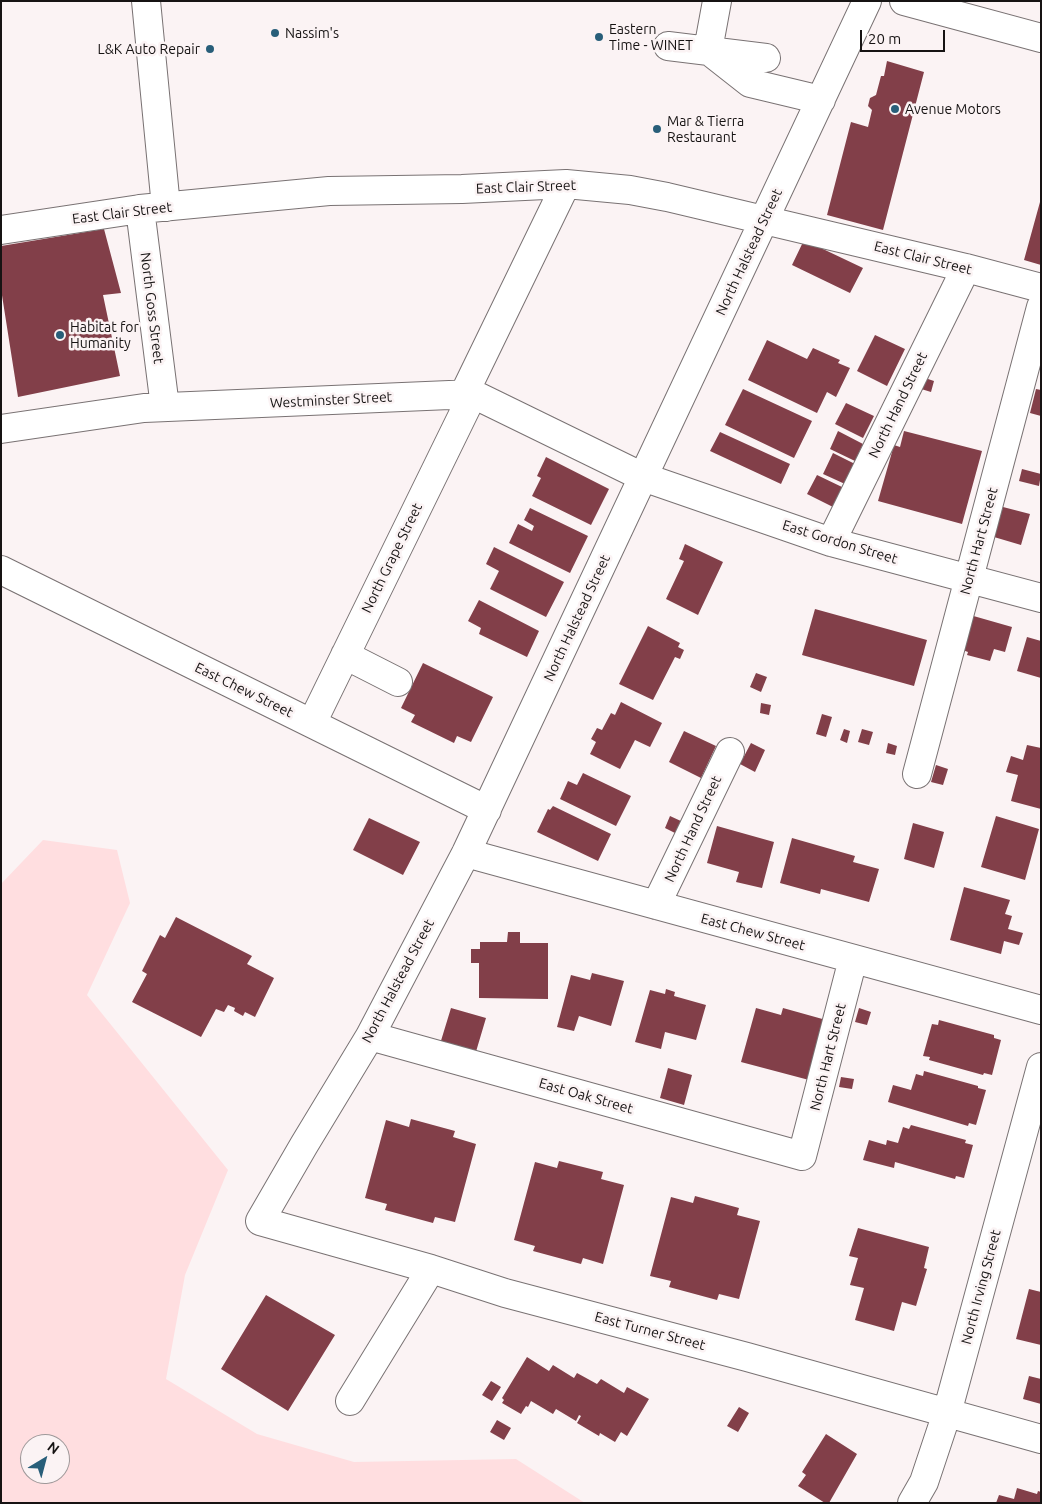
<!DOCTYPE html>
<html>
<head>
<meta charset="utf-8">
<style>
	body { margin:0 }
	#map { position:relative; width:1042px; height:1504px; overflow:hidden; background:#fbf3f4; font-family:Ubuntu,sans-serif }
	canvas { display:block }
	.frame { position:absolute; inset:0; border:2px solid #161313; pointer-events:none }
	.north { position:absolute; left:20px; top:1434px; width:50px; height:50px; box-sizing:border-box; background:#fbf3f4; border:1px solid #9f999a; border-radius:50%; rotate:37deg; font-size:14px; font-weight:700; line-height:20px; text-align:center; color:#161313 }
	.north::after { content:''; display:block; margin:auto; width:18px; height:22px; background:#285e79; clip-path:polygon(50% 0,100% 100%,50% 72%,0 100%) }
	.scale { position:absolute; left:860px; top:30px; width:85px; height:22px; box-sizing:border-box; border:2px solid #161313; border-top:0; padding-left:6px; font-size:15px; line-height:18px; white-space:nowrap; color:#161313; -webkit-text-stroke:4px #fbf3f4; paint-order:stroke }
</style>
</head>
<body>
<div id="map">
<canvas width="1042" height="1504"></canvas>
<div class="frame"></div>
<div class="north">N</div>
<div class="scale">20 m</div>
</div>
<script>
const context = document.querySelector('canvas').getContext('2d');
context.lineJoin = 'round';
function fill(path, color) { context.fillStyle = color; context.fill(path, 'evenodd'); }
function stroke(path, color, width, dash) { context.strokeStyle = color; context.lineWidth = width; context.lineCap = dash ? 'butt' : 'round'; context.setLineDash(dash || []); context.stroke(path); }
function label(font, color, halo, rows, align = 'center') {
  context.font = font + ' Ubuntu,sans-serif'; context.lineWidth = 5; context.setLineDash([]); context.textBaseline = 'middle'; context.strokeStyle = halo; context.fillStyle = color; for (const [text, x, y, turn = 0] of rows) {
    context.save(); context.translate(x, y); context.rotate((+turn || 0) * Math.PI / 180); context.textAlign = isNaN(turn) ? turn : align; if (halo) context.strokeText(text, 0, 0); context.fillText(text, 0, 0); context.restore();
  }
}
const green = new Path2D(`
	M43,840L117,850L130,903L87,995L228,1170L185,1275L166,1379L257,1434L354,1462L516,1459L585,1503H1V884ZM30,1444H60V1474H30Z`);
const building = new Path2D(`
	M887,61L924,72L883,230L827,215L851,122L868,127L872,110L868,106L870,98L876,95L881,76H884Z
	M1040,202H1041V265L1024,260Z
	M104,229L121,293L103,295L120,376L18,397L1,289V246Z
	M804,240L863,268L850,293L792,265Z
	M875,335L905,349L887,386L857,371Z
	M767,340L807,359L813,348L840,360L838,363L850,368L836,397L827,392L817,413L748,380Z
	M922,377L934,381L931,392L918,388Z
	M743,389L812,421L794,458L725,425Z
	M1036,389L1041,390V416L1030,413Z
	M846,403L874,416L863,438L835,424Z
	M838,431L863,444L855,461L830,449Z
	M904,431L982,451L962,524L878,501L894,445L900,447Z
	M720,432L790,464L781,484L710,451Z
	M833,453L855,464L845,484L823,474Z
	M546,457L609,489L591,525L532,496L541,478L537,476Z
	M1022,469L1041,474L1039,486L1019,481Z
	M817,475L842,487L833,507L807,494Z
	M1003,507L1030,514L1021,545L994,537Z
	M530,508L588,536L570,573L509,543L518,524L532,531L534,526L524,520Z
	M685,544L723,562L698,615L666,599L684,561L679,559Z
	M494,547L564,582L546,617L490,589L499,571L486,564Z
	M479,600L539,631L527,657L479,634L481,628L468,621Z
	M815,609L927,640L914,686L802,655Z
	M970,615L1012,627L1005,652L994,649L990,661L967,655L968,652L960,649Z
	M648,626L680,643L678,647L684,650L680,659L675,657L653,700L619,684Z
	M1027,637L1041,641V678L1017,671Z
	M423,663L493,697L471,742L457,736L454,743L411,722L415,715L401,708Z
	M756,673L767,677L761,692L750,687Z
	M621,702L662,723L650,747L635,740L620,769L590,754L596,742L591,739L597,728L602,730L611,713L615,715Z
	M761,703L771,705L769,715L760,713Z
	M822,714L832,717L826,737L816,734Z
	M844,729L850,731L847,743L840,740Z
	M862,729L873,732L869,745L858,742Z
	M684,731L716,746L701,778L669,762Z
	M751,743L765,750L755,772L740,764Z
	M888,743L897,746L895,755L886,753Z
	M1027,745L1041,748V809L1011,801L1018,775L1006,772L1011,756L1023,760Z
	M936,765L948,769L943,785L931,782Z
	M583,773L631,796L616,826L560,799L568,781L577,785Z
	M553,806L611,834L598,861L537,832L548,809L550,810Z
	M670,816L683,822L677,834L665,828Z
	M996,816L1039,829L1025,880L981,867Z
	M369,818L420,842L403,875L353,850Z
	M913,823L944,832L934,868L904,859Z
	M717,826L774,842L762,888L736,882L739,872L707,863Z
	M792,838L855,856L853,862L879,869L869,902L821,889L820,894L780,883Z
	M964,887L1010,900L1005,914L1012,916L1008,929L1023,933L1019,945L1004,941L1001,954L950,940Z
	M176,917L252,956L247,964L274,978L255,1017L245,1012L243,1016L234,1011L235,1008L228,1005L224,1012L216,1009L201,1037L132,1002L147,974L142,971L160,935L165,938Z
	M508,932H520V943H548V999L479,998V963H471V949H480V942H507Z
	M592,973L624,981L611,1026L579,1016L574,1031L557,1027L571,975L590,980Z
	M666,989L675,992L674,996L706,1005L696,1040L665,1032L661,1049L635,1042L650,990L665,994Z
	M451,1008L486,1018L475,1055L440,1044Z
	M756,1008L781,1015L783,1008L826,1020L809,1080L741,1062Z
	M859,1008L871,1012L867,1025L855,1022Z
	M939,1020L994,1035V1038L1001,1040L992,1075L984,1073L983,1075L929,1060L930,1057L923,1056L932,1024L938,1025Z
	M668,1068L692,1075L684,1105L660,1098Z
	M924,1071L978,1086V1088L986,1090L976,1125L969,1123L968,1126L888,1102L893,1085L911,1090L916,1074L923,1076Z
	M841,1077L854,1079L852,1089L839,1087Z
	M411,1119L455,1131L453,1137L476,1144L455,1222L435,1217L433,1223L385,1210L387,1204L365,1198L386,1120L409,1127Z
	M911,1125L966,1140L965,1143L973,1145L964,1178L956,1176L955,1179L895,1162L894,1168L863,1160L869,1140L886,1145L887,1140L898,1143L903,1127L909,1129Z
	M559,1161L603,1172L601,1179L624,1185L603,1264L583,1258L581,1264L533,1251L535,1246L514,1240L535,1162L557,1168Z
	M695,1196L739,1208L737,1215L760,1221L739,1299L719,1294L717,1300L669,1287L671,1281L650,1276L671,1197L693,1203Z
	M858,1228L929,1247L924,1268L927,1269L916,1306L902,1302L894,1331L855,1320L864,1288L850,1285L858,1258L849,1256Z
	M1029,1289L1041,1292V1345L1016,1339Z
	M266,1295L335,1335L288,1411L221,1369Z
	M527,1357L549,1371L553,1365L574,1378L577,1373L597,1384L601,1379L624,1393L627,1387L649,1399L627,1436L621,1432L615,1442L600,1433L599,1436L577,1423L581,1416L579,1415L576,1421L556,1409L553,1414L531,1401L528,1407L526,1406L521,1414L502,1403L504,1400L502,1398Z
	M1029,1376L1041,1379V1404L1023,1399Z
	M491,1381L501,1387L492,1401L482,1395Z
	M739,1407L749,1413L738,1432L727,1426Z
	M497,1420L511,1428L504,1440L490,1432Z
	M826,1434L857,1454L829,1503H825L798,1486L806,1475L802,1472Z
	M1017,1488L1037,1494L1038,1491L1041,1492V1503H996L999,1495L1014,1499Z`);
const minor = new Path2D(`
	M146,1L166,207
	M717,1L708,50L750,83L821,100
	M867,1L466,853L370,1036L304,1145L260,1221L431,1269L505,1293L747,1357L1041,1439
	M668,46L766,58
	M140,209L165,407
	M1,230L140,209L329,191L462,189L566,184L630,190L667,197L966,268L1041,288
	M464,394L566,184
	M1,429L144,408L473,394L643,477L831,542L1041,598
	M831,542L966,268
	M1,570L487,810
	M345,655L398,682
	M312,723L473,394
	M917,774L1041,307
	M466,853L1041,1010
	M656,905L730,752
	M370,1036L802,1156L853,959
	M350,1401L431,1269
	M912,1503L924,1482L947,1413L1041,1067`);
const major = new Path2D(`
	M904,1L1041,38`);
const markers = [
	[275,33,5,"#285e79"],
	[599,37,5,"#285e79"],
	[210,49,5,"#285e79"],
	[895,109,5,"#285e79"],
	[657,129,5,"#285e79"],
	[60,335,5,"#285e79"]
];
const poiNames = [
	["Eastern",609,29],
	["Time - WINET",609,45],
	["Nassim's",285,33],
	["L&K Auto Repair",200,49,"right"],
	["Avenue Motors",905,109],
	["Mar & Tierra",667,121],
	["Restaurant",667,137],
	["Habitat for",70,327],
	["Humanity",70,343]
];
const streetNames = [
	["East Clair Street",526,187,-2],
	["East Clair Street",122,213,-7],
	["North Halstead Street",749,252,-65],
	["East Clair Street",923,258,14],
	["North Goss Street",152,308,83],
	["Westminster Street",331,400,-3],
	["North Hand Street",898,405,-64],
	["North Hart Street",979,541,-75],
	["East Gordon Street",840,542,17],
	["North Grape Street",392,558,-64],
	["North Halstead Street",577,618,-65],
	["East Chew Street",244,690,26],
	["North Hand Street",693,829,-65],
	["East Chew Street",753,932,15],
	["North Halstead Street",398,981,-62],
	["North Hart Street",828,1057,-76],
	["East Oak Street",586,1096,16],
	["North Irving Street",981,1287,-75],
	["East Turner Street",650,1331,15]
];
fill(green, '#ffdee0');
fill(building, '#823f49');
stroke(minor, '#797273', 30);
stroke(major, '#797273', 30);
stroke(minor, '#fff', 28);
stroke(major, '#fff', 28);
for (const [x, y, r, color] of markers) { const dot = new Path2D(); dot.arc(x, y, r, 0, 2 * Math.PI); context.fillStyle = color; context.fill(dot); stroke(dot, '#fbf3f4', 2); }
label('14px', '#161313', '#fbf3f4', poiNames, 'left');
label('14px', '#161313', '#fbf3f4', streetNames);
</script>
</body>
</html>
